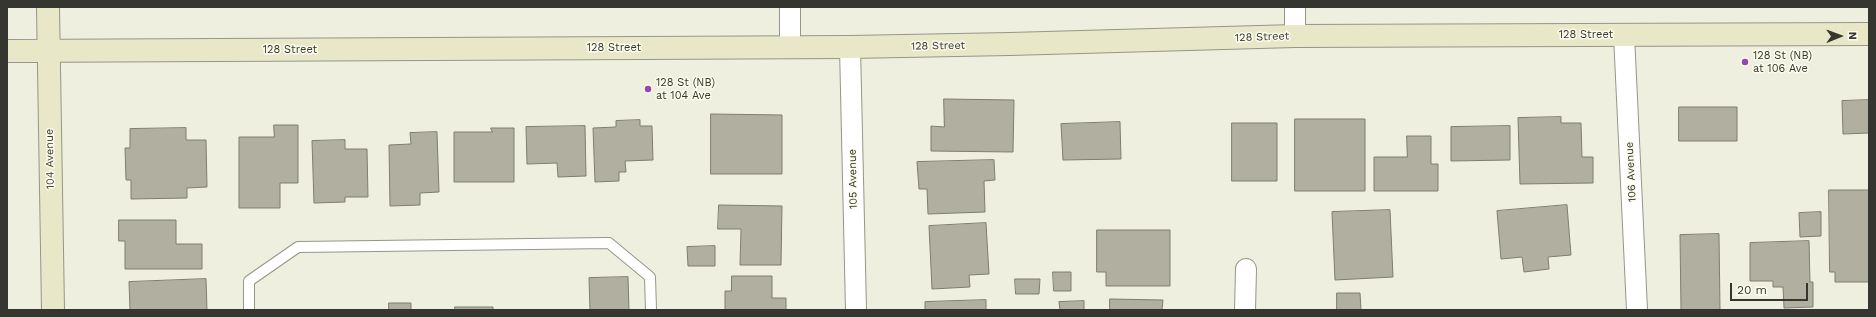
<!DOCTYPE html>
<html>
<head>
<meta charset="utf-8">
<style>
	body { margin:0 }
	#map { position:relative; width:1876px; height:317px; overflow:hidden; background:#efefdf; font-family:"Work Sans",sans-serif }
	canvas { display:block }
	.frame { position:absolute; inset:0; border:8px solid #363630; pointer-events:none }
	.north { position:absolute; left:1820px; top:16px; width:40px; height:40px; -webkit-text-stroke:3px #fcfcec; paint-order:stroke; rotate:89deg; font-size:11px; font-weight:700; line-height:16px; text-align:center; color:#363630 }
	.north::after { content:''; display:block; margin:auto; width:14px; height:18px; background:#363630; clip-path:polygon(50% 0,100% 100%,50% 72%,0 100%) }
	.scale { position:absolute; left:1730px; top:283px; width:78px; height:18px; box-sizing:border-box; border:2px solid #363630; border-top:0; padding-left:5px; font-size:12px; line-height:14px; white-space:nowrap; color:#363630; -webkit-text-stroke:3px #fcfcec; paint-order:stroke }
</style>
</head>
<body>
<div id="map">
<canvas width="1876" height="317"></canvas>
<div class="frame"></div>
<div class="north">N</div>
<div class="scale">20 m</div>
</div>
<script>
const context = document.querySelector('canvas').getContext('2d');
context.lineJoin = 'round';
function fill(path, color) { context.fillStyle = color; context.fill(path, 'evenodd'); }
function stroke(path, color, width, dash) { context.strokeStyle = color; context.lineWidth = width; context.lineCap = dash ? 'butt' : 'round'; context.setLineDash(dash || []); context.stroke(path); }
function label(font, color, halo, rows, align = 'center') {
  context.font = font + ' "Work Sans",sans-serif'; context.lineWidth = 3; context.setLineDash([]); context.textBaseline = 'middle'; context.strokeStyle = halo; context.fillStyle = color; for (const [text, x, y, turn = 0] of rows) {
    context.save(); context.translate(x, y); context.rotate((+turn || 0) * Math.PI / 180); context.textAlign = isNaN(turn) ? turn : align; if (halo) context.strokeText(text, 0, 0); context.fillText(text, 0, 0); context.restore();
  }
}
const building = new Path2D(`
	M944,99L1014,100L1013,152L931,151V126L944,127Z
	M1869,100V133L1843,134L1842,101Z
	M1679,107H1737V141H1679Z
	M711,114L782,115V174H711Z
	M1561,117V123H1581L1582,157H1593V183L1520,184L1518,118Z
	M1295,119H1365V191H1295Z
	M640,120V126H652L653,160L625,161L626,172H619V181L595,182L593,128L616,127V121Z
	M1120,122L1121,159L1063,160L1061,124Z
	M1232,123H1277V181H1232Z
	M274,125H298V183H280V208H239V137H274Z
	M585,126L586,176L558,177L557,163L527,164L526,127Z
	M1510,126V160L1451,161V127Z
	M186,128V140H206L207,187L187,188V198L131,199V180H126L125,148H130V129Z
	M491,128H514V182H454V132H492Z
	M437,132L439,192L420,193V205L390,206L389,145L411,144L410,133Z
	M1407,136H1431V164H1438V191H1374V157H1407Z
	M345,140V149H367L368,197H345V202L314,203L312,141Z
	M994,160L995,180L984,181L985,212L928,214L927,189H919L917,162Z
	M1829,190H1869V282H1835V272H1830Z
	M719,205L782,206L781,265H740L741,229H718Z
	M1567,205L1571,255L1548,257L1549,269L1524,272L1522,257L1501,259L1497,211Z
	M1390,210L1393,277L1335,280L1332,212Z
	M1821,212V236L1800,237L1799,213Z
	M119,220H176V244H202V269H125V241H119Z
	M986,223L989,274L969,275L970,287L932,289L929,226Z
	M1097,230H1170V286H1106V272H1097Z
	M1719,234L1720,310H1681L1680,235Z
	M1809,241L1810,282H1813V307L1784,308L1783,287H1773V281H1750V243Z
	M715,246V266H688L687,247Z
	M1053,272H1071V291H1054Z
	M732,276H772V298H786V310H725V291H731Z
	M628,277L629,310H590L589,278Z
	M206,279L207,310H130L129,282Z
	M1015,279H1040L1039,294H1016Z
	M1337,293H1360L1361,310H1337Z
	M1110,299L1163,300L1162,310H1110Z
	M986,300V310H925V302Z
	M1084,301V310H1060L1059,302Z
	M389,303H411V310H389Z
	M455,307H493V310H455Z`);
const service = new Path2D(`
	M249,310V281L298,247L609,243L650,277L651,310`);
const minor = new Path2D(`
	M790,7V47
	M1295,7V36
	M1624,35L1637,310
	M850,47L856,310
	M1245,310L1246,269`);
const secondary = new Path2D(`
	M48,7L53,310
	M7,51L850,47L1010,44L1295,36L1869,34`);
const markers = [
	[1745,62,4,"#9644b2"],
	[648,89,4,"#9644b2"]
];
const streetNames = [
	["128 Street",1586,35],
	["128 Street",1262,37,-2],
	["128 Street",938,46,-1],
	["128 Street",614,48],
	["128 Street",290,50],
	["104 Avenue",50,159,-91],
	["106 Avenue",1631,172,-93],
	["105 Avenue",853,179,-91]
];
const poiNames = [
	["128 St (NB)",1753,56],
	["at 106 Ave",1753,69],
	["128 St (NB)",656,83],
	["at 104 Ave",656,96]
];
fill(building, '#b0afa0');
stroke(building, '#7e7e70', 1);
stroke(service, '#969687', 12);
stroke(minor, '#969687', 22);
stroke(secondary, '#969687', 24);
stroke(service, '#fff', 10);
stroke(minor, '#fff', 20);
stroke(secondary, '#e8e7c8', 22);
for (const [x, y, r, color] of markers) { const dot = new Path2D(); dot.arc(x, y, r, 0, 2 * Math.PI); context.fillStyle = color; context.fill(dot); stroke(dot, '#fcfcec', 1.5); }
label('11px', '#363630', '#fcfcec', streetNames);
label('11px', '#363630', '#fcfcec', poiNames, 'left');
</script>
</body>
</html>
